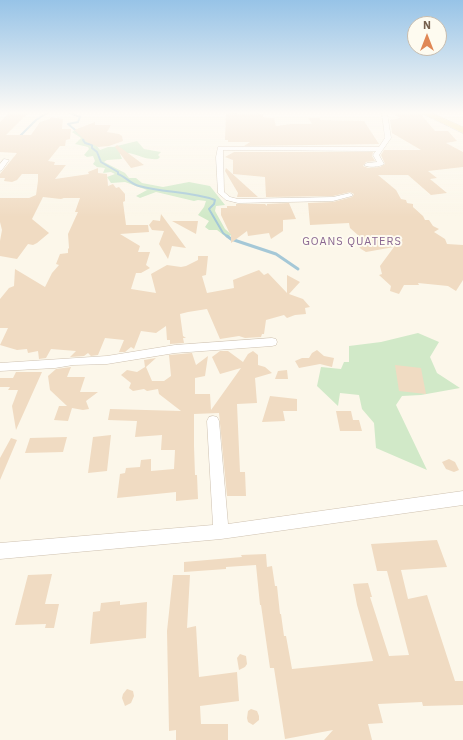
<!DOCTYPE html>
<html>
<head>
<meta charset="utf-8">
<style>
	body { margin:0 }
	#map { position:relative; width:463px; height:740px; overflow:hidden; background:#fcf7ea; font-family:"IBM Plex Sans",sans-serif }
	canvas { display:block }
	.north { position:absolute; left:407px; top:16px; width:40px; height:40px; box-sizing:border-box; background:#fefbf0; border:1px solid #c8bdaf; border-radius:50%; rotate:0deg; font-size:11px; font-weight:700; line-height:16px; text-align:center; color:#76614e }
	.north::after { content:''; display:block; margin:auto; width:14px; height:18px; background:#e08755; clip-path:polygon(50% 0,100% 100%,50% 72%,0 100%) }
</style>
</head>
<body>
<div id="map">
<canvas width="463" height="740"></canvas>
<div class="north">N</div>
</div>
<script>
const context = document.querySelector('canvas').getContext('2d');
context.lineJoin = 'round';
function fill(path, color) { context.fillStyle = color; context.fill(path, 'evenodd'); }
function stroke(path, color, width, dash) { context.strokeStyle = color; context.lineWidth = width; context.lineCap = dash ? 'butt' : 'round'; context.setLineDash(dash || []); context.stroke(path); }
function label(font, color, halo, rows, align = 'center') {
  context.font = font + ' "IBM Plex Sans",sans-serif'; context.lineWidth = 4; context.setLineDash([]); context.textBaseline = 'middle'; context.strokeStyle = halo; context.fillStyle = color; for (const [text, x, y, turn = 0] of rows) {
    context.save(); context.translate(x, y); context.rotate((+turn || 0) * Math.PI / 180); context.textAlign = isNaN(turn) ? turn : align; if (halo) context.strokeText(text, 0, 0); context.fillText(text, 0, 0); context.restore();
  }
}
const green = new Path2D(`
	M76,129L96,145L100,150L108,147H113L137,141L144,149L161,152L158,155L160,157L158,159C142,161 134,150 120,154L122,159L107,160L104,162L125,173L129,178H136L142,183L163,187L189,182L210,186L225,205L216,206L215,211L225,229L232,235L226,237L217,230H209L205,227L209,221L198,215L204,207L206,201L198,200L194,201L156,192L140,198L136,196L147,190L125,182L111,183L107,177L115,174L111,172L103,173L105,168L97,167L93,164L95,161L93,156L87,157L84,155L89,149L88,147L75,144L81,138L72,132Z
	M418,333L439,342L430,357L437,373L460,388L421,395L402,396L396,405L427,470L376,448L374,423L362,409L359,395L340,393L338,406L317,386L321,367L341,369L344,362H349V346L381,342Z`);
const streamFar1 = new Path2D(`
	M70,113L80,117L78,122L68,124L85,138L83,140L85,143L92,145V148L97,152L101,162L118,172V174C126,177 131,184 139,186C164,193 190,191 215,200L214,204L209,209L223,233L228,237
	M19,137L36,120L47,113`);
const stream = new Path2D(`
	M227,236L231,239L276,254L298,269`);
const building = new Path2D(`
	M9,113H28L6,135H31L40,122L50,119L51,117L63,119L62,129H71L70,139L66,140L65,146H60L48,161L55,162L54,165H66L55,179L89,174L88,172L98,168V173L107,174L108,186L113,184L116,188L119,187L125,194V201L123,202L126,225H148L149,232L120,234L140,246L138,252H150L146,265L150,268L141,273H136L131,289L156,293L151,274L167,265L181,267L186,266L198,260V256H208L206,275L202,276L207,293L234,288L233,280L259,270L264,275L268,273L287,293V275L300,282L289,294L303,299L310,307L305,308L306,314L295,315L287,318L284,315L266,320L264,334H262L261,337L245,338L239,336L220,339L207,309L188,312L180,314L183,336L186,338H183L184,343L170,344V340H167L166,326L156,333L141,331L134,349L131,347L125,352H119L124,340L105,338L98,355L91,356L88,353L84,356L70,357L76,351L51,349L46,358L39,359L38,351L28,353L27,349L17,350L0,345L8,328H0V299L9,288L14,286L15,269L45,287L52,273L59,265L56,264L60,254L68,253V249L69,248L68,234L78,212H75L80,198H64L61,199L43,197L32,219L49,233L37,243L33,245L28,244L17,259L0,256V241L2,230L0,222V198H29L36,195L38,181V174H22L17,180L12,182L4,181L5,178H0V174L17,153L0,152V122Z
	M226,113L262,114L263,117L274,118L276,126L291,124H312L308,118H320V120L364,121L379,144L244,146L250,142H228V140H225Z
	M393,113H420L435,131H448L457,141L446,143L463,152V167L428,171L437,178L430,179L447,193L431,195L408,175H378L396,190L401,199L406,200L407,203L413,204V207L423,216L425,220H429L433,226L439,229L434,232L445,239L447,244L463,245V280L456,291L448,286L418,283L419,285H404L399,294L390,291L391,286L379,275L382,274L380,266L394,247L366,252L361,249L353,240L359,236L350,228L349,223L310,225L308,203L333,202L352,197L354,194L350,192L333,196L266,197L265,177L233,174V160L225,157L234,152H373L372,156L375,161L366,162L363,166L368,168L380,167L385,164L381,155L384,150H421L392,133L390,120L400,118Z
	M95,122V125H111L107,132L119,134L122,136L123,141L109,146L98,147L87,142L74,130Z
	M117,145L136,159L144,165L131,168L115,147Z
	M226,168L258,197H237L238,193L225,171Z
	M289,203L296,219L283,220V231L271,239L269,233L248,236L247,231L231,243V234H230L221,215V208H227V206H236V204H265L267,206V204Z
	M161,214L186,248L172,246L168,259L159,244L164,231L152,230L149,225L153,220L160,221Z
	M172,221H198L196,234Z
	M317,350L324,356L334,358L332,367L320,364L299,368L295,361L302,358H309L312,353Z
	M220,351H228L243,362L248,354L253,351L258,355V365L265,367L272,373L255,378L257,403L237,404L240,472H245L246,496H227L219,413L194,414V446L195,475H197L198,499L176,501V492L117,498L120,474L125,473L126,468L140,467L141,460L151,459V471L174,469L175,450H161L162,435L135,437L137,421L108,420L110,409L181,411L159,394L158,389L147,391L144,389L133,391L129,388L131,383L121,375L127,370L137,372L145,367L144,360L156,358L146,367L152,381H164L171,376L169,355L192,353L196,365L208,356L205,376L195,378V394H210L211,410L241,368L220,374L212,357Z
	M395,365L421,368L426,394L399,391Z
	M71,367L67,377H85L80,392H98L86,401L89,409L83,410L72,408L68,421L54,420L59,406H67L50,390L48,376L56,369Z
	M287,370L288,379H275L278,371Z
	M16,372H42L16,430L12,406L18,390H8L10,387H0V378H13Z
	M270,396L297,399V411H283L285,421L262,422Z
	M336,411H351L353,420H359L362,431H340Z
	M111,435L107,471L88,473L93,437Z
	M67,437L63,452L25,453L30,438Z
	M11,438L17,440L0,480V458Z
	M449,459L455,462L459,470L454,472L446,469L442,462Z
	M437,540L447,567L401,570L408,599L427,595L455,681H463V705L423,706L422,702L378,704L383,723L368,724L372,740H324L333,730L285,739L274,668H270L261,605H260L256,565L226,567V569L184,572V562L242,557L241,555L266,554L267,567L272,566L275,586H277L280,614H281L284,636H286L292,669L373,661L357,605L353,584L368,583L372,597H370L389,656L409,655L387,571H377L371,544Z
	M52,574L45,604H59L54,628H45L46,624L15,625L28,575Z
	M173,575H190L187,628L196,626L199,677L237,672L239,701L200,706L201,724H228V740H176V730L169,731L167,631Z
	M120,601V605L147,602L146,638L90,644L93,612L100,611L101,603Z
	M240,654L246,656L247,664L245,667L239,670L237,658Z
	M127,689L133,691L134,696L131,703L125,706L122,698L123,694Z
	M251,709L257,711L259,716V720L253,725L248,722L247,718L248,711Z`);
const minor = new Path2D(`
	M382,113H387L391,138L379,155L384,164C380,167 368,168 364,165L367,163L377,162L373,155L376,151L223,150L224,192L230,197L238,199L333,197L350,193L353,195L352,196L333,201L238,203L226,200L218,193L216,157L218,147H379L385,138Z
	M4,159L9,160L2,170L0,171V164Z
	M272,338L276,339L277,342L276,345L272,346L175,353L107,364L73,365L55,368L0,371V363L107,356L175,345Z
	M213,416L217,417L219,421L228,524L463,491V505L221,539L0,559V543L213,525L207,421L209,417Z`);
const primary = new Path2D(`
	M421,113H432L463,127V133Z`);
const farQuarternames = [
	["GOANS QUATERS",352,242]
];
fill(green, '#d1e9c8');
stroke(streamFar1, '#a5c8d7', 2);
stroke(stream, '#a5c8d7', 3);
fill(building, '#f0dbc2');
stroke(minor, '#cec1b0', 1);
stroke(primary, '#dbd6d1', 1);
fill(minor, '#fff');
fill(primary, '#f7e4a6');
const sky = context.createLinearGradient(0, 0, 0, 217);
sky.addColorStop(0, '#97c3e7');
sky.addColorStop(0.52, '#fefbf6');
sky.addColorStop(1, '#fefbf600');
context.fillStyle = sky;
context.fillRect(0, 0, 463, 217);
context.letterSpacing = '1px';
label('11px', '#896691', '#fefbf0', farQuarternames);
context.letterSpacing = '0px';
</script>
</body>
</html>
